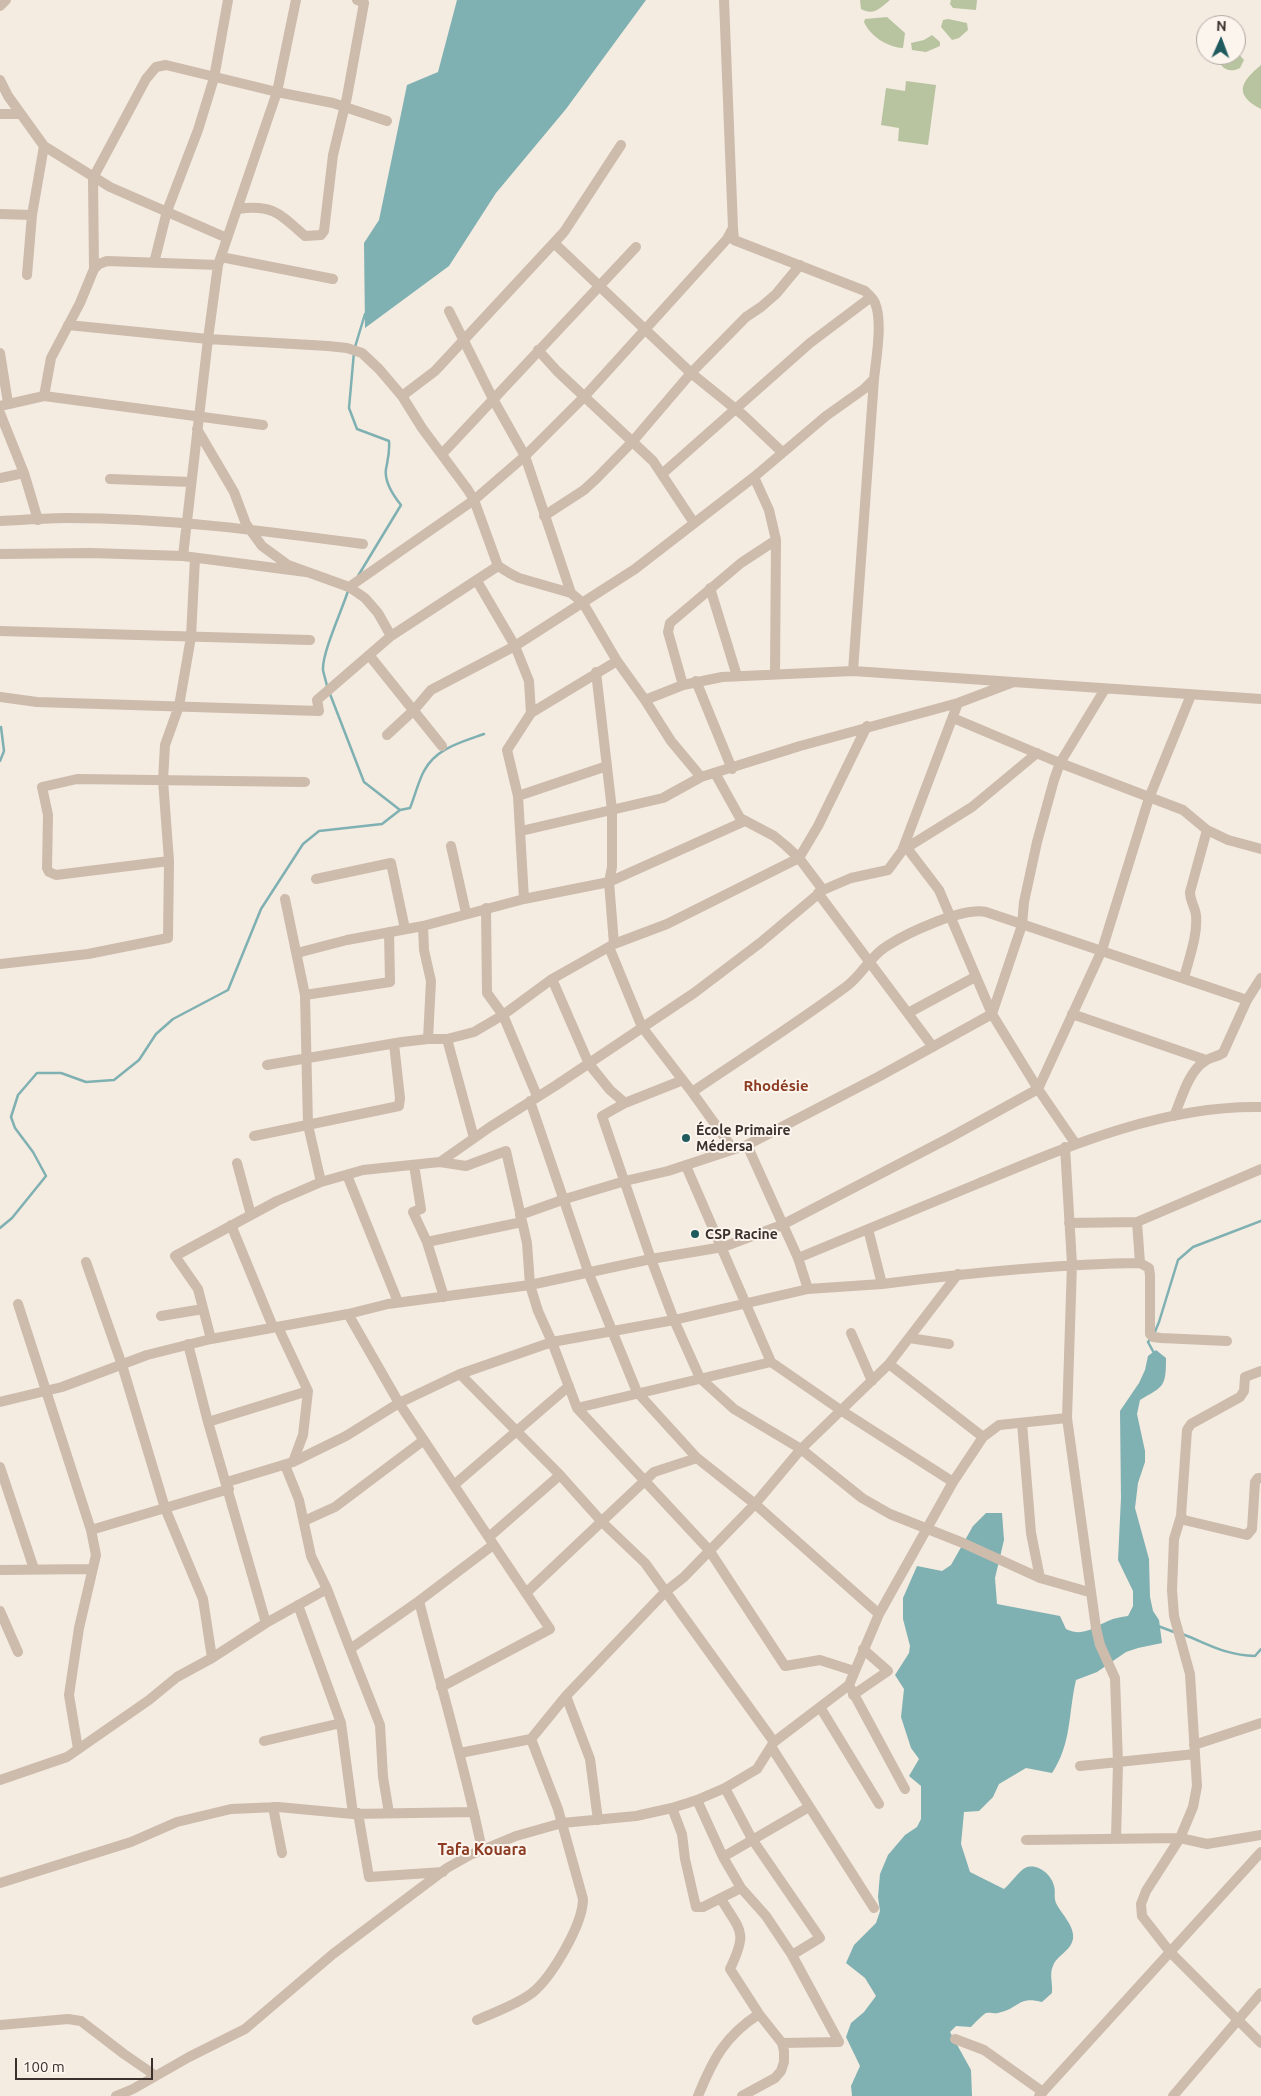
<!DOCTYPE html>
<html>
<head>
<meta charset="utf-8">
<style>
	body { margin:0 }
	#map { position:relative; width:1261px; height:2096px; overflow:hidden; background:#f4ebe1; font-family:Ubuntu,sans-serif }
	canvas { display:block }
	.north { position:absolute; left:1196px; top:15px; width:50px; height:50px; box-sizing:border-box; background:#fbf5ee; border:1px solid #aea6a0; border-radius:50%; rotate:2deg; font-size:14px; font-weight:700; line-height:20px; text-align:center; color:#3b302b }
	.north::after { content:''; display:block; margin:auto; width:18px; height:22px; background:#1f5a5e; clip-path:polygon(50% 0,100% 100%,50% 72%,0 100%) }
	.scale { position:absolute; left:15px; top:2058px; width:138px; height:22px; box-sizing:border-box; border:2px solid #3b302b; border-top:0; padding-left:6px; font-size:15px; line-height:18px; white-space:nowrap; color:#3b302b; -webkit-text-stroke:4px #fbf5ee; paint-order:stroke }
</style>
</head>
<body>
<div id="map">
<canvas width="1261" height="2096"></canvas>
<div class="north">N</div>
<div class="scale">100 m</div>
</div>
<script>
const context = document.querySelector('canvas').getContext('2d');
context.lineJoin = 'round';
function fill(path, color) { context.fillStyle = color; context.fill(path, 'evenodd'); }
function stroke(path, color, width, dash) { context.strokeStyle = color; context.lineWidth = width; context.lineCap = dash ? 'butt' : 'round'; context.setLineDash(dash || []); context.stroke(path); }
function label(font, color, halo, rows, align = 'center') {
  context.font = font + ' Ubuntu,sans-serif'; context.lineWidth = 4; context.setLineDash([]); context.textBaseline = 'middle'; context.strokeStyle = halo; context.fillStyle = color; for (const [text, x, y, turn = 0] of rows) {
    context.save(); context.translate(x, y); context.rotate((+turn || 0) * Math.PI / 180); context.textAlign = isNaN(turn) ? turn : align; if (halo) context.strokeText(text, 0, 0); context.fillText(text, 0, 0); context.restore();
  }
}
const green = new Path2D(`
	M860,0H890C880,8 874,16 861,9Z
	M951,0H977L976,10L953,8L950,4Z
	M887,17L905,33L903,48C887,47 870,36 864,22L865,19Z
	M948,19L967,23L968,30L959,38L952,40L941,27L943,20Z
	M932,35L940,42V46L926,52L912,50L911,43L924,40Z
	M1236,51L1244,60L1240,68C1229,74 1218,68 1219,55H1236Z
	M1261,65V109C1232,94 1242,81 1261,65Z
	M906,81L936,85L928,145L898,141L899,128L881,125L886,88L905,91Z`);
const water = new Path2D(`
	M457,0H646L566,109L496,193L449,266L365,328L364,243L379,220L407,85L438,72Z
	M1156,1350L1166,1358C1166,1387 1164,1386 1140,1400L1137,1414L1145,1451V1462L1138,1483L1135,1508L1149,1559L1150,1597L1153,1611L1159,1620L1162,1643L1138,1648L1126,1652L1097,1672L1076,1680C1068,1714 1072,1743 1052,1773L1026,1768L999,1784L993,1797L979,1811L964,1812L961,1844L970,1872L1004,1889C1010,1884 1020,1870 1025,1868C1037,1862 1052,1875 1054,1886C1056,1893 1053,1898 1057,1905C1062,1914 1075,1927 1073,1939C1070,1952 1057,1955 1053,1966C1049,1974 1053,1984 1052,1993L1042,2002C1017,1996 1021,2008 998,2013C995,2014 990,2012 986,2013C981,2016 975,2023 971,2027L956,2026L950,2032L971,2070L972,2096H852L851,2086L860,2066L846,2037L851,2023L864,2012L876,1996L865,1978L846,1963L854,1945L876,1923L880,1911L878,1897L880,1874L888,1855L905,1835L917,1827L921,1819V1786L909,1776L919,1759L911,1748L901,1717L904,1689L895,1675L909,1653L910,1646L903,1619V1598L917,1566L942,1571L951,1565L973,1526L986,1513H1002L1004,1540L995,1578L997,1604L1060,1616L1066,1629C1083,1637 1092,1628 1108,1621C1114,1618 1122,1617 1128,1616L1133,1606V1591L1118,1560L1121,1498L1120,1411L1139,1383L1145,1370L1148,1356Z`);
const stream = new Path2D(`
	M355,347L365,314
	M354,352L349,408L357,429L389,441C390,452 388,458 386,469C384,482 393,495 401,505L358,576
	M327,686C326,681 324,675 323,670C322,653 342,610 348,591
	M330,694L364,782L400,810
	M0,761L4,751L1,727
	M0,1228L12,1218L46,1176L33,1152L15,1128L11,1117L18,1095L37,1073H61L86,1082L114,1080L139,1060L156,1034L173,1019L228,990L261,909L303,844L319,831L382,824L400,810L410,808C415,796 418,782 424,771C436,748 462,742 484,734
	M1154,1334L1159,1322L1178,1260L1193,1247L1261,1221
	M1151,1338L1148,1342L1154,1353
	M1158,1626L1174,1632
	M1182,1634C1209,1644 1224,1655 1255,1656L1261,1649`);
const street = new Path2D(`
	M724,0L733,228
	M0,6L6,0
	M0,80L8,96L44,146L110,187L227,238
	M0,114H21
	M238,209C273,204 280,214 305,236L321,235L324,231L333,155L347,97L364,3L357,0
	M0,214L32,215L44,146
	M554,243L691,373L743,415L782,452
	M221,257L333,279
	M154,263L167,211L198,130L214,78L228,0
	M94,269L93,178L146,79L156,67L166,65L277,92L333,103L387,121
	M27,275L32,215
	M449,311L493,399L525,456L571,593
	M68,325L208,339L328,346L347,348L362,353L379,369L402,396L422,428L468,490L474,500L498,566L511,574L519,578L571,593L583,603L617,661L645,700L671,741L701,777
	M538,350L557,371L653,461L694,523
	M0,353L8,403
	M44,396L263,425
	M402,396L435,371L564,232L621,145
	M0,406L44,396L51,358L80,303L94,269L99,264L107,261L218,265
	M0,413L24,473L38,520
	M197,429L234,492L246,524L262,546L288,565L349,587L365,598L378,613L391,636
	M442,454L636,247
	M662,474L810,343L871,297
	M754,477L769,510L776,540L775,674
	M0,478L24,473
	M110,479L191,482
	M544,516L584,490L597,478L633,441L691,373L746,317L761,307L776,294L800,265
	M0,521C23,520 46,518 68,518C167,518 265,531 363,544
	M0,554L91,553L183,556L306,572
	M183,556L208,339L218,265L277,92L296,0
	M477,581L515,646L529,681L531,713
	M349,587L474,500L525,456L584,397L727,239L733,228L734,240L865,291C869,295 873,298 875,303C883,321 876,359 874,379L864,389L826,416L754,477L635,569L515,646L431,690L414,710L387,735
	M710,588L737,676
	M0,631L310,640
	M369,655L442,746
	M853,671L874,379
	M596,672L612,810V867L609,882L614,944
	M696,681L732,769
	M683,685L668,632L670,623L741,563L776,540
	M0,697L37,702L319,711L317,700L391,636L498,566
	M645,700L683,685L722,677L853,671L1261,699
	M953,718L1060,763L1183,810L1207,830L1228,840L1261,849
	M715,773L740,818L774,836L785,845L799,858L823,890L851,878L888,870L902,851L958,703
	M518,796L607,766
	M521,831L663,798L701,777L800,746L958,703L1011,683
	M451,846L466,913
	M907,848L939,890L992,1014L1038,1089L1075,1143
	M903,850L972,807L1037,753
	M169,861L56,875L49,872L47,868L48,815L42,787L77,779L305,782
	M316,879L391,863L405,929
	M818,893L933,1047
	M285,899L305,995L308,1125L321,1182L363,1170L440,1162L490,1127L555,1086L694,993L760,943L823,890
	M524,899L518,796L507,750L531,713L617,661
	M486,908L487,993L503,1015L537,1096
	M423,926L424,950L431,981L428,1039
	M609,947L642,1027L692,1092L733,1149
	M297,953L347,940L423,926L524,899L609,882L745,821
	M0,964L88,954L168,938L169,861L163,780L165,745L179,706L191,637L195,558
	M1184,978C1189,958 1198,935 1196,915C1195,907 1190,901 1190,892L1207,830
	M552,979L589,1064L610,1090L625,1103
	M305,995L390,982L389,932
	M908,1013L975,977
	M1072,1014L1206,1060
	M447,1039L474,1138
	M267,1065L402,1042L428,1039H447L474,1032L503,1015L552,979L614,944L667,924L799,858L818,826L867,726
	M683,1080L625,1103L602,1116L651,1259L674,1320L700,1378L734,1409L801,1449L862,1498L890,1514L963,1543L1040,1578L1089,1592
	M692,1092C744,1057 797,1023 847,986C864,973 869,957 887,946C907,933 962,907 986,912L1247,1000
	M530,1101L589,1274L637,1392L697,1458L755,1504L879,1614
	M1174,1116C1182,1098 1188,1072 1205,1061C1210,1057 1217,1057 1223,1053L1247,1000L1261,978
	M254,1136L399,1106L400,1098L394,1044
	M747,1145L798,1258L808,1289
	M1065,1147L1072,1264L1067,1418L1096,1628L1100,1645L1115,1678L1118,1763L1116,1839
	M237,1163L251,1215
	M414,1165L421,1209L413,1212L427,1242L444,1297
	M686,1166L771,1362L842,1411L953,1482
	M347,1175L398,1302
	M520,1215L565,1199L625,1181L668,1171L747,1145L878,1077L992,1014L1022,925L1024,902L1037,842L1054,780L1060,763L1105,689
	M1137,1222L1140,1263
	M1069,1223L1137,1222L1261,1169
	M231,1225L273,1327
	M868,1229L882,1284C968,1273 1053,1264 1140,1263L1149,1268L1150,1275V1334L1153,1337L1161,1338L1227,1341
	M427,1242L522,1222
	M798,1258C857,1233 917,1209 977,1184C1066,1147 1162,1105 1261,1107
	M86,1262L122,1365L165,1508L203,1599L212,1658
	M18,1304L91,1530L96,1555L79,1628L69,1695L78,1749
	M348,1314L399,1403L550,1629L441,1687
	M161,1316L203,1309
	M278,1327L308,1391L303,1435L293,1462
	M851,1333L872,1381
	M909,1338L949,1344
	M211,1339L198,1289L175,1256L277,1201L321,1182
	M188,1344L208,1422L266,1623
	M771,1362L577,1408L552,1342L674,1320L808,1289L882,1284
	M889,1364L983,1437
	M1261,1371L1245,1377L1244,1391L1240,1397L1191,1424L1187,1430L1181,1516L1184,1520L1247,1535L1252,1529L1255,1482L1258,1478H1261
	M460,1374L560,1475L602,1522L645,1563L774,1742
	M0,1402L62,1387L147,1355L211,1339L348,1314L388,1304L530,1285L651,1259L723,1247L782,1225L949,1138L1038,1089L1102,950L1149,798L1191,695
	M577,1408L709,1550L785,1666L820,1660L854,1671
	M208,1422L308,1391
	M1022,1423L1031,1533L1040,1578
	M0,1467L34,1569
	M227,1482L293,1462L346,1436L399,1403L460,1374L552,1342L538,1311L530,1285L527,1243L506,1151L466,1166L440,1162
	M454,1485L569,1386
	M1181,1516L1174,1539L1172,1590L1174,1616L1190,1674L1197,1786L1193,1807L1180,1838L1146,1891L1141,1904L1142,1916L1170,1952L1261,2043
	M304,1521L335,1507L424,1440
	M91,1530L229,1489
	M489,1537L560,1475
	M0,1570L91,1569
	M327,1589L350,1649L419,1601L493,1545
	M526,1593L654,1472L697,1458
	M419,1601C440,1684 465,1766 482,1850
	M298,1605L341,1723L353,1814
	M0,1611L18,1652
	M350,1649L380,1725L383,1777L389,1813
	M849,1685L905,1789
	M853,1695L888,1671L863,1649
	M566,1696L590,1759L598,1820
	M820,1707L879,1804
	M264,1741L341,1723
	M1194,1745L1261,1723
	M772,1748L874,1908
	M460,1753L531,1739L566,1696L665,1592L684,1577L755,1504L801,1449L889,1364L958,1274
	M1080,1766L1195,1754
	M0,1780L67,1757L149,1700L177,1677L212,1658L266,1623L327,1589L311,1556L299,1500L285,1465
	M725,1788L752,1839L820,1938L792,1955
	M697,1800L723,1857L741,1888L766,1916L792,1955L839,2042L782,2043
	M273,1807L282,1853
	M672,1808L682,1834L685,1859L696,1907H703L741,1888
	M358,1813L369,1877L443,1872
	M1026,1840L1180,1838L1207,1844L1261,1835
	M723,1857L809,1807
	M0,1883L131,1842L177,1822L231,1809L278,1807L353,1814L474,1812
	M721,1899C741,1932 748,1931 730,1969L759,2014L782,2043L784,2051V2062L781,2071L775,2078L742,2096
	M477,2020C495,2012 516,2005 532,1993C552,1977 583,1924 583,1899L558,1809L531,1739
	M0,2025L68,2019L81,2021L124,2054L156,2076
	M955,2039L984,2050L1043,2092
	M116,2096L133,2089L189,2057L245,2029L333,1954L447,1868L470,1855L516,1836L562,1823L636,1816L672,1808L697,1800L725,1788L757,1769L774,1742L849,1685L879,1614L953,1482L983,1437L999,1425L1067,1418
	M698,2096C713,2059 725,2036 759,2014
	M1039,2096L1261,1852
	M1173,2096L1261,1993`);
const markers = [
	[686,1138,5,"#1f5a5e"],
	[695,1234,5,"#1f5a5e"]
];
const poiNames = [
	["École Primaire",696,1130],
	["Médersa",696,1146],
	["CSP Racine",705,1234]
];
const neighbourhoodNames = [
	["Rhodésie",776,1086]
];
const quarterNames = [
	["Tafa Kouara",482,1850]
];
fill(green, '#b8c4a0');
fill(water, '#7fb0b2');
stroke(stream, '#7fb0b2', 2.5);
stroke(street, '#cdbbac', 10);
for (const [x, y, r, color] of markers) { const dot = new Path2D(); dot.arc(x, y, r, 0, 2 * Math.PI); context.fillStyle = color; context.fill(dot); stroke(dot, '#fbf5ee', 2); }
label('bold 14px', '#3b302b', '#fbf5ee', poiNames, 'left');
label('bold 15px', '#8c3b22', '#fbf5ee', neighbourhoodNames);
label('bold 16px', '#8c3b22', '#fbf5ee', quarterNames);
</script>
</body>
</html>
